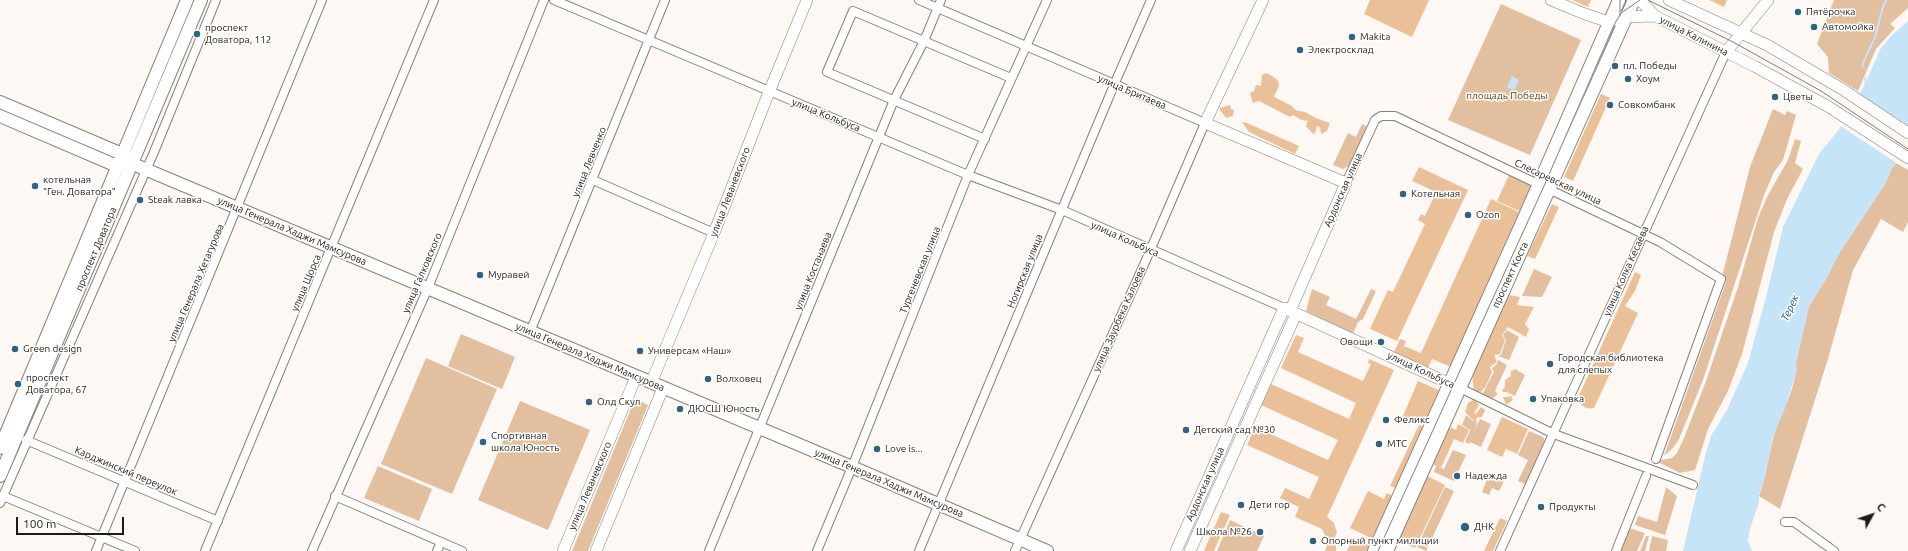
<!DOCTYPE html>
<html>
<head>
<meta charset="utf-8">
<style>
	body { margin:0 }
	#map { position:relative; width:1908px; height:551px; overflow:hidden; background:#fef8f4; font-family:Ubuntu,sans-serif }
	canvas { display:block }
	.north { position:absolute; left:1852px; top:495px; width:40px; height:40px; -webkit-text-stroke:3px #fff; paint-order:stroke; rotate:50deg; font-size:11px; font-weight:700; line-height:16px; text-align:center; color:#201b17 }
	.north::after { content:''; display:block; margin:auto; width:14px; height:18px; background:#201b17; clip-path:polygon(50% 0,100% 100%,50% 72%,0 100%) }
	.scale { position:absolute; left:16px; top:517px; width:108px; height:18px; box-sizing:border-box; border:2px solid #201b17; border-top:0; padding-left:5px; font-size:12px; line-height:14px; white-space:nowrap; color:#201b17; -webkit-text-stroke:3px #fff; paint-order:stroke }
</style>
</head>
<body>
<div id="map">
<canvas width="1908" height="551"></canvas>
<div class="north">С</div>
<div class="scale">100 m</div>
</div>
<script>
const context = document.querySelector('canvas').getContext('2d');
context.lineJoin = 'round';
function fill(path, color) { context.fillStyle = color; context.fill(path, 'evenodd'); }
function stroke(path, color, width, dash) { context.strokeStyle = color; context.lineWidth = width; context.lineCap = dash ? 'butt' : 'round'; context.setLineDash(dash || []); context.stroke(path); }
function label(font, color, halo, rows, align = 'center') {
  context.font = font + ' Ubuntu,sans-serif'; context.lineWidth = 3; context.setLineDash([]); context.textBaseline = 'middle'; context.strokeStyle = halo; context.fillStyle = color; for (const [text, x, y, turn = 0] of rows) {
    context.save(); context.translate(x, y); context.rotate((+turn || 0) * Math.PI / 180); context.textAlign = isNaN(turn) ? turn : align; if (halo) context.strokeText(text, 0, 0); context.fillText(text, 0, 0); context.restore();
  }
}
const green = new Path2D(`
	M1834,0H1908V8L1890,24L1895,28L1876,49L1858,91L1829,73L1828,57L1817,44Z
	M1501,4L1581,40L1530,155L1448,120Z
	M1773,109L1785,115L1787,111L1796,115L1783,160L1774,172L1764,195L1703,380L1679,439L1673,448L1664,456L1726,282L1723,273L1750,167Z
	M1362,124L1370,128L1350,165L1343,169L1333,165L1348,133L1356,137Z
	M1795,139L1801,141L1795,163L1803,169L1787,199L1774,232L1742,354L1728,391L1708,429L1695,470L1680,473L1656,461L1672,458L1677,453L1684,438L1706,381L1738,287L1758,218L1768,195L1788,160Z
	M1896,163L1908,170V222L1903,232L1881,219L1853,270L1827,362L1780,509L1759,496C1766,477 1768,458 1773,439C1779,415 1798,387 1796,362L1809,306L1826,279L1838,255L1885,184L1892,168Z
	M1534,269L1552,277L1542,297L1522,296Z
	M1312,289L1330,297L1326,305L1356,319L1371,289L1376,291L1363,319L1358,322L1353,334L1306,311Z
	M1507,330L1519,337L1509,360L1498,356L1501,355L1506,340L1503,335Z
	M461,334L515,357L502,389L448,366Z
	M426,358L497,389L452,494L381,464Z
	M1498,360L1507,365L1495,391L1498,394L1492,399H1488L1483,393L1494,372L1492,368L1497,364Z
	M1515,369L1525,375L1515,396L1504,391Z
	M635,399L648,405L588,551H572Z
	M520,401L590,430L548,530L478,500Z
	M1466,415L1477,424L1474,432L1480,419L1491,424L1481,447L1470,442L1469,444L1465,442L1470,430L1462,425Z
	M1529,431L1543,437L1546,443L1522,496L1520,495L1525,484L1518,481L1528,460L1518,455Z
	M1453,450L1466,455L1454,481L1434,472L1436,466L1444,469Z
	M378,466L432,489L419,521L364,498Z
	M1489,475L1504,481L1499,491L1492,488L1489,495L1482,492Z
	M1445,487L1454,491L1426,551L1417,547Z
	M1666,487L1677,496L1665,535L1635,525L1638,516L1657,522Z
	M1230,520L1264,536L1257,551H1217Z
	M1629,528L1645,533L1637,551H1618Z
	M1646,536H1649L1645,551H1640Z
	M1652,536L1668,540L1666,551H1649Z`);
const forest = new Path2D(`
	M1370,0H1429L1412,37L1364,14Z
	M1572,0H1591L1588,7Z
	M1709,0H1727L1724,7Z
	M1266,73C1279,79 1283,82 1274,96L1276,98L1292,106L1295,110L1305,112L1316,118L1330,123L1327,131L1321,134L1320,127L1317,126L1315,134L1312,133L1306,126L1308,121L1301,120L1293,115L1290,117L1259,101L1253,103L1250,93L1254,91L1256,85L1261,86L1262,75Z
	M1601,94L1610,98L1573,181L1564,177Z
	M1230,105L1231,109L1234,110L1233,116L1226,118L1220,110V108Z
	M1242,122L1247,123L1299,146L1295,154L1249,132Z
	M1419,167L1468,190L1397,341L1370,329L1388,290L1393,292L1425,224L1418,220L1421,214L1425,216L1436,192L1412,181Z
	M1509,175L1536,188L1524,213L1497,201Z
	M1491,199L1521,213L1451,367L1432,359L1428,368L1394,352L1400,339L1406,341L1404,346L1421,353Z
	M1552,204L1559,207L1535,259L1527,256Z
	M1635,272L1641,275L1635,291L1625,306L1638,313L1594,408C1586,410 1582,406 1577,400Z
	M1509,295L1520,297L1517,305L1534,307L1525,324L1529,329L1526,337L1508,327L1502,335L1505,340L1500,354L1494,355L1497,362L1490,367L1492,372L1486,386L1479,394L1474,392L1472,375Z
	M1296,335L1304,338L1298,352L1363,381L1371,364L1368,363L1369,359L1394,370L1327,517L1334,523L1337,533L1334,538L1336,544V551H1325L1328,542L1322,529L1295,517L1299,507L1280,498L1285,488L1309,499L1319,477L1247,445L1255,427L1328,460L1338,440L1261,405L1271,384L1349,419L1356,403L1281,368Z
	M1516,369L1518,376C1512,380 1513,383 1514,389L1510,392H1503L1502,390L1505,387V380L1511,376V371Z
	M1418,381L1443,392L1428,425L1403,416Z
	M1511,396L1513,400L1506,405L1503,397H1507Z
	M1473,400L1476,401L1479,405L1474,413L1476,414L1481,407L1485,410L1482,417L1476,418L1477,424L1465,412L1468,403Z
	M1502,417L1528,429L1517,454L1506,449L1502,457L1487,450Z
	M1458,424L1469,430L1463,443L1454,439L1441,468L1432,464L1449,427L1456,430Z
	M1419,425L1426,428L1399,489L1390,486Z
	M1427,476L1445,485L1415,548L1398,540Z
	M1368,491L1384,499L1387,493L1395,497L1375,540L1350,528Z
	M1221,512L1230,515L1214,551H1204Z
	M1500,518L1507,521L1493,551H1484Z
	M1353,538L1373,547L1371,551H1347Z`);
const water = new Path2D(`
	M1908,21V147L1892,168L1885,184L1838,255L1826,279L1809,306L1796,362L1797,370L1784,411L1773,436L1764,481L1759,494V502L1750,529L1748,541L1752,551H1683L1706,452L1712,434L1727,410L1748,363L1765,301L1783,227L1819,154L1840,128L1863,88L1881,48L1891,36Z
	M1512,76L1519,80L1514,90L1507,87Z`);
const pier = new Path2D(`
	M1858,93L1908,125V150L1898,164L1839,125Z`);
const stream = new Path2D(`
	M1862,67C1865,56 1871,47 1875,37C1879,24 1880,12 1886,0
	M1865,78L1866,85`);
const street = new Path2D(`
	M554,0L968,175L1062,210L1284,308
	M919,0L1205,123L1146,260L1015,551
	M985,139L827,72L853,11L1011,78
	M593,180L714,233
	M1346,183L1375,120L1381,116H1395L1660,242L1721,279L1656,459
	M530,332L665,0
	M1460,388L1554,434L1693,485
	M26,440L218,521
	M3,496L135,551
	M335,496L462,551
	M0,503L154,152L216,0
	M1785,522H1794L1834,551
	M96,551L322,0
	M205,551L434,0
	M312,551L428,288L544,0
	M437,551L441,542
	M709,551L894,100L924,41L941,0
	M817,551L852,467L968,175L1047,0
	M919,551L1114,85L1151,0
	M1500,551L1726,52
	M1616,551L1646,476`);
const secondary = new Path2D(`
	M1263,0L1205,123L1346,183L1290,311
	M1551,0L1585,14L1609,22L1622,17L1655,16L1754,66L1829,107L1908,158
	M1640,0L1655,16
	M1669,0L1767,45L1842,89L1908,133
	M1726,52L1768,0
	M651,383L714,233L769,92L807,0
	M563,551L636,377
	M596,551L663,388
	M1176,551L1284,308L1457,387
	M1190,551L1296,314`);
const primary = new Path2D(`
	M0,102L122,154L133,164L852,467L1047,551
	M0,116L117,166L126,165
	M0,448L187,0
	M0,476L201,0
	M1374,551L1524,218L1619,0
	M1387,551L1634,0`);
const tram = new Path2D(`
	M1648,0L1733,42L1821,91L1908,149
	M1620,16V0
	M1378,551L1544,186L1614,25L1621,13L1640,0`);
const markers = [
	[1798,12,4,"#306380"],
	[1814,27,4,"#306380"],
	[197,34,4,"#306380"],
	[1352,37,4,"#306380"],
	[1300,50,4,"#306380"],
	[1615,66,4,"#306380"],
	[1628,79,4,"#306380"],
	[1775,97,4,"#306380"],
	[1610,105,4,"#306380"],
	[35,186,4,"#306380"],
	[1403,194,4,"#306380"],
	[140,200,4,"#306380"],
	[1468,215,4,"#306380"],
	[480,275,4,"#306380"],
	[1381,342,4,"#306380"],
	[15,349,4,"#306380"],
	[640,351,4,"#306380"],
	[1550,364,4,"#306380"],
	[708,379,4,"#306380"],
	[18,384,4,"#306380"],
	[1533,399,4,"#306380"],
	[589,402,4,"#306380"],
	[680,409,4,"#306380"],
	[1386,420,4,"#306380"],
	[1186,430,4,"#306380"],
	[483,442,4,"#306380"],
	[1379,444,4,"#306380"],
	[877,449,4,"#306380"],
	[1457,476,4,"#306380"],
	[1241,505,4,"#306380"],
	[1541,507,4,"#306380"],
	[1465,527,5,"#306380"],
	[1260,532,4,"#306380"],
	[1313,541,4,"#306380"]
];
const poiNames = [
	["Пятёрочка",1806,12],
	["Автомойка",1822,27],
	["проспект",205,28],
	["Доватора, 112",205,40],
	["Makita",1360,37],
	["Электросклад",1308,50],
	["пл. Победы",1623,66],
	["Хоум",1636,79],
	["Цветы",1783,97],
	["Совкомбанк",1618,105],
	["котельная",43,180],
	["\"Ген. Доватора\"",43,192],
	["Котельная",1411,194],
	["Steak лавка",148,200],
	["Ozon",1476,215],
	["Муравей",488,275],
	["Овощи",1373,342,"right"],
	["Green design",23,349],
	["Универсам «Наш»",648,351],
	["Городская библиотека",1558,358],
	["для слепых",1558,370],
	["проспект",26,378],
	["Доватора, 67",26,390],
	["Волховец",716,379],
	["Упаковка",1541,399],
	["Олд Скул",597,402],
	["ДЮСШ Юность",688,409],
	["Феликс",1394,420],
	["Детский сад №30",1194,430],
	["Спортивная",491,436],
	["школа Юность",491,448],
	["МТС",1387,444],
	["Love is...",885,449],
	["Надежда",1465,476],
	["Дети гор",1249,505],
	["Продукты",1549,507],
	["ДНК",1474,527],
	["Школа №26",1252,532,"right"],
	["Опорный пункт милиции",1321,541]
];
const streetNames = [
	["улица Калинина",1694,36,27],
	["улица Бритаева",1132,92,23],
	["улица Кольбуса",826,115,22],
	["улица Левченко",589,162,-68],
	["Слесаревская улица",1558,182,25],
	["Ардонская улица",1343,190,-66],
	["улица Леваневского",730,192,-69],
	["улица Генерала Хаджи Мамсурова",292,231,23],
	["улица Кольбуса",1125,239,24],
	["проспект Доватора",96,249,-67],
	["Тургеневская улица",920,270,-68],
	["улица Костанаева",813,271,-68],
	["Ногирская улица",1025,271,-68],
	["улица Колка Кесаева",1626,271,-66],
	["улица Галковского",422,273,-67],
	["проспект Коста",1510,275,-65],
	["улица Генерала Хетагурова",196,283,-67],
	["улица Щорса",306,283,-67],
	["улица Заурбека Калоева",1119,319,-66],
	["улица Генерала Хаджи Мамсурова",590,357,23],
	["улица Кольбуса",1421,370,25],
	["Карджинский переулок",126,471,23],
	["улица Генерала Хаджи Мамсурова",889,483,23],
	["Ардонская улица",1205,484,-66],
	["улица Леваневского",590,486,-67]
];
const parkNames = [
	["площадь Победы",1507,96]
];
const waterNames = [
	["Терек",1790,308,-65]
];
fill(green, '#e1bf9f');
fill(forest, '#eac099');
fill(water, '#c5e4f7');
fill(pier, '#fef8f4');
stroke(stream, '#c5e4f7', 2);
stroke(street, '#8b8075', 10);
stroke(secondary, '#8b8075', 12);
stroke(primary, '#8b8075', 14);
stroke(street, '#fff', 8);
stroke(secondary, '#fff', 11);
stroke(primary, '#fff', 12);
stroke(tram, '#817c78', 1);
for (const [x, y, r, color] of markers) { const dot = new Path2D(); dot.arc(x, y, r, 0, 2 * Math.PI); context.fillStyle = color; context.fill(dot); stroke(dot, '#fff', 1.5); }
label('10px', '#201b17', '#fff', poiNames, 'left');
label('10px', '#201b17', '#fff', streetNames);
label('10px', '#633b0d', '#fff', parkNames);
label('italic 11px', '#225e7e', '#fff', waterNames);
</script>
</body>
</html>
